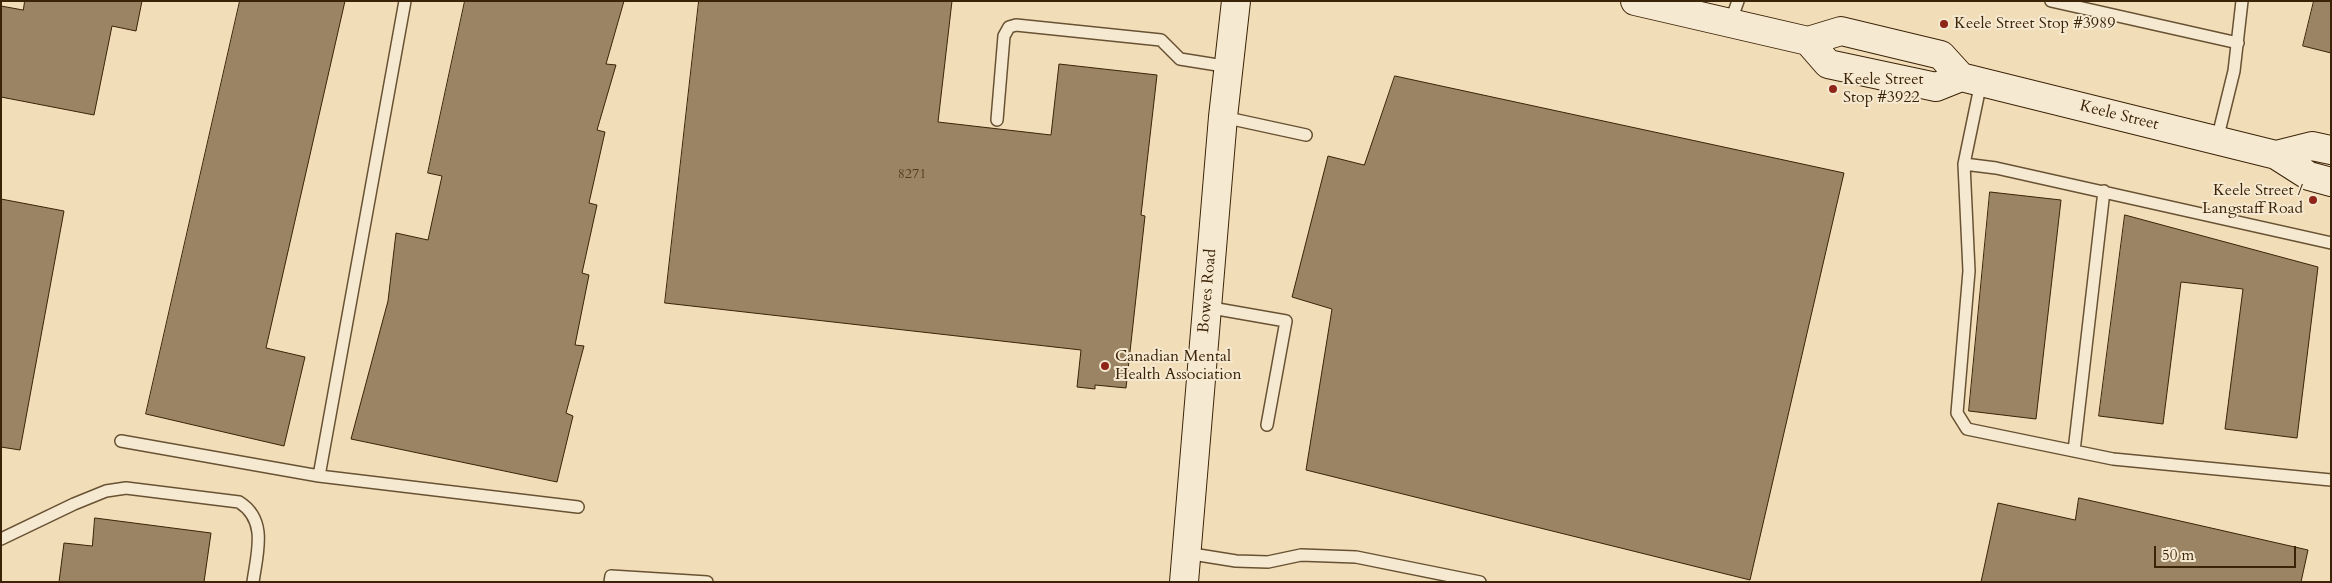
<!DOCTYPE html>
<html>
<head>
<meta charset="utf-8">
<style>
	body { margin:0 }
	#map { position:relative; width:2332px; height:583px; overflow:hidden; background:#f1ddb8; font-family:Cardo,serif }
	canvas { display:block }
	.frame { position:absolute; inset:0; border:2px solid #3b2307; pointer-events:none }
	.scale { position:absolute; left:2154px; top:546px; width:142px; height:22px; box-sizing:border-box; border:2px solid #3b2307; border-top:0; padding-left:6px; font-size:15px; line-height:18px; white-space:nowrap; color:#3b2307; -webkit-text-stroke:4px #f6e9d1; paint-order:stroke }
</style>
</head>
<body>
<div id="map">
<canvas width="2332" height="583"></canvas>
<div class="frame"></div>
<div class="scale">50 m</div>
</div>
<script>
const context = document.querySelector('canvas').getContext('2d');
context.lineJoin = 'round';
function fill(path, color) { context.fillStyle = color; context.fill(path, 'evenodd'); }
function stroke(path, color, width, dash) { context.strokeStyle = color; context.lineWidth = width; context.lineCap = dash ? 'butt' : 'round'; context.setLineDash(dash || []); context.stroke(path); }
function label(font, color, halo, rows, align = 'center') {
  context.font = font + ' Cardo,serif'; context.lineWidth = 4; context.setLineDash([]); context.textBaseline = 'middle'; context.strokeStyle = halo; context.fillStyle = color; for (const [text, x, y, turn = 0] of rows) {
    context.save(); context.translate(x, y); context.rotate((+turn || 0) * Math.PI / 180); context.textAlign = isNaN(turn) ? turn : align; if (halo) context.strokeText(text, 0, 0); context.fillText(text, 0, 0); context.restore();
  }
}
const building = new Path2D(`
	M25,1H142L136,31L112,26L94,115L1,97V6L23,10Z
	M240,1H345L266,348L305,357L284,446L146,414Z
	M465,1H624L606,64L616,65L597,130L605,132L589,203L597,205L582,273L589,275L575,345L584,346L566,413L573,416L557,482L351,439L388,301L396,233L428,240L442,176L428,173Z
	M699,1H952L938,122L1051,135L1059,64L1157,75L1141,215L1145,216L1126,388L1095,385V389L1077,387L1081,350L665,303Z
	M2314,1H2331V53L2303,46Z
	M1395,76L1844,173L1750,580L1306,470L1332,309L1292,297L1328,156L1364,165Z
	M1990,192L2061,200L2036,419L1969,411Z
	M1,199L64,211L20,450L1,447Z
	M2125,215L2318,267L2297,438L2225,429L2243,289L2181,282L2163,424L2099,416Z
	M2079,498L2308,550L2301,582H1981L1998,503L2075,520Z
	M95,518L211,533L204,582H59L64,543L92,546Z`);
const lane = new Path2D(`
	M405,1L319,476L578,507
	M2051,1L2238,43
	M1730,23L1738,1
	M1981,82L1964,164L1996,168L2331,243
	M1223,117L1306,135
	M997,120L1004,36L1009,27L1016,25L1161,40L1180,59L1230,67
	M2217,140L2234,71L2242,1
	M1964,164L1969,271L1957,413L1967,429L2113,459L2331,480
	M1206,307L1286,321L1267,425
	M121,441L319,476
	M2074,451L2104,191
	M1,539L74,504L106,491L126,488L239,502C268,520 257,553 253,582
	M1186,553L1236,561L1268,562L1301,555L1356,557L1480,582
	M610,582L611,576L707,582`);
const secondary = new Path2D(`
	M1635,1L1808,41L1841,31L1941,55L1961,77
	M1808,41L1828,64L1936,87L1961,77L1981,82L2276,155L2309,176L2331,182
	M2276,155L2312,146L2331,150
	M1184,582L1223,117L1236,1`);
const markers = [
	[1944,24,5,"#8f2418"],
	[1833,89,5,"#8f2418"],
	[2313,200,5,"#8f2418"],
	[1105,366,5,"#8f2418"]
];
const numberNames = [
	["8271",912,175]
];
const poiNames = [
	["Keele Street Stop #3989",1954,24],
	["Keele Street",1843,80],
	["Stop #3922",1843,98],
	["Keele Street /",2303,191,"right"],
	["Langstaff Road",2303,209,"right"],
	["Canadian Mental",1115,357],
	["Health Association",1115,375]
];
const streetNames = [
	["Keele Street",2119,116,14],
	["Bowes Road",1208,291,-85]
];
fill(building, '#9a8463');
stroke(building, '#3b2307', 1);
stroke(lane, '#685233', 14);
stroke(secondary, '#3b2307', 30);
stroke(lane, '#f6e9d1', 11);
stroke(secondary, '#f6e9d1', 28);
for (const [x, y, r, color] of markers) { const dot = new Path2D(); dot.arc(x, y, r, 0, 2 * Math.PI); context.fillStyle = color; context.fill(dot); stroke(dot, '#f6e9d1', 2); }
label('14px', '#533b1e', null, numberNames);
label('16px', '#3b2307', '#f6e9d1', poiNames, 'left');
label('16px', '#3b2307', '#f6e9d1', streetNames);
</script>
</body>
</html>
